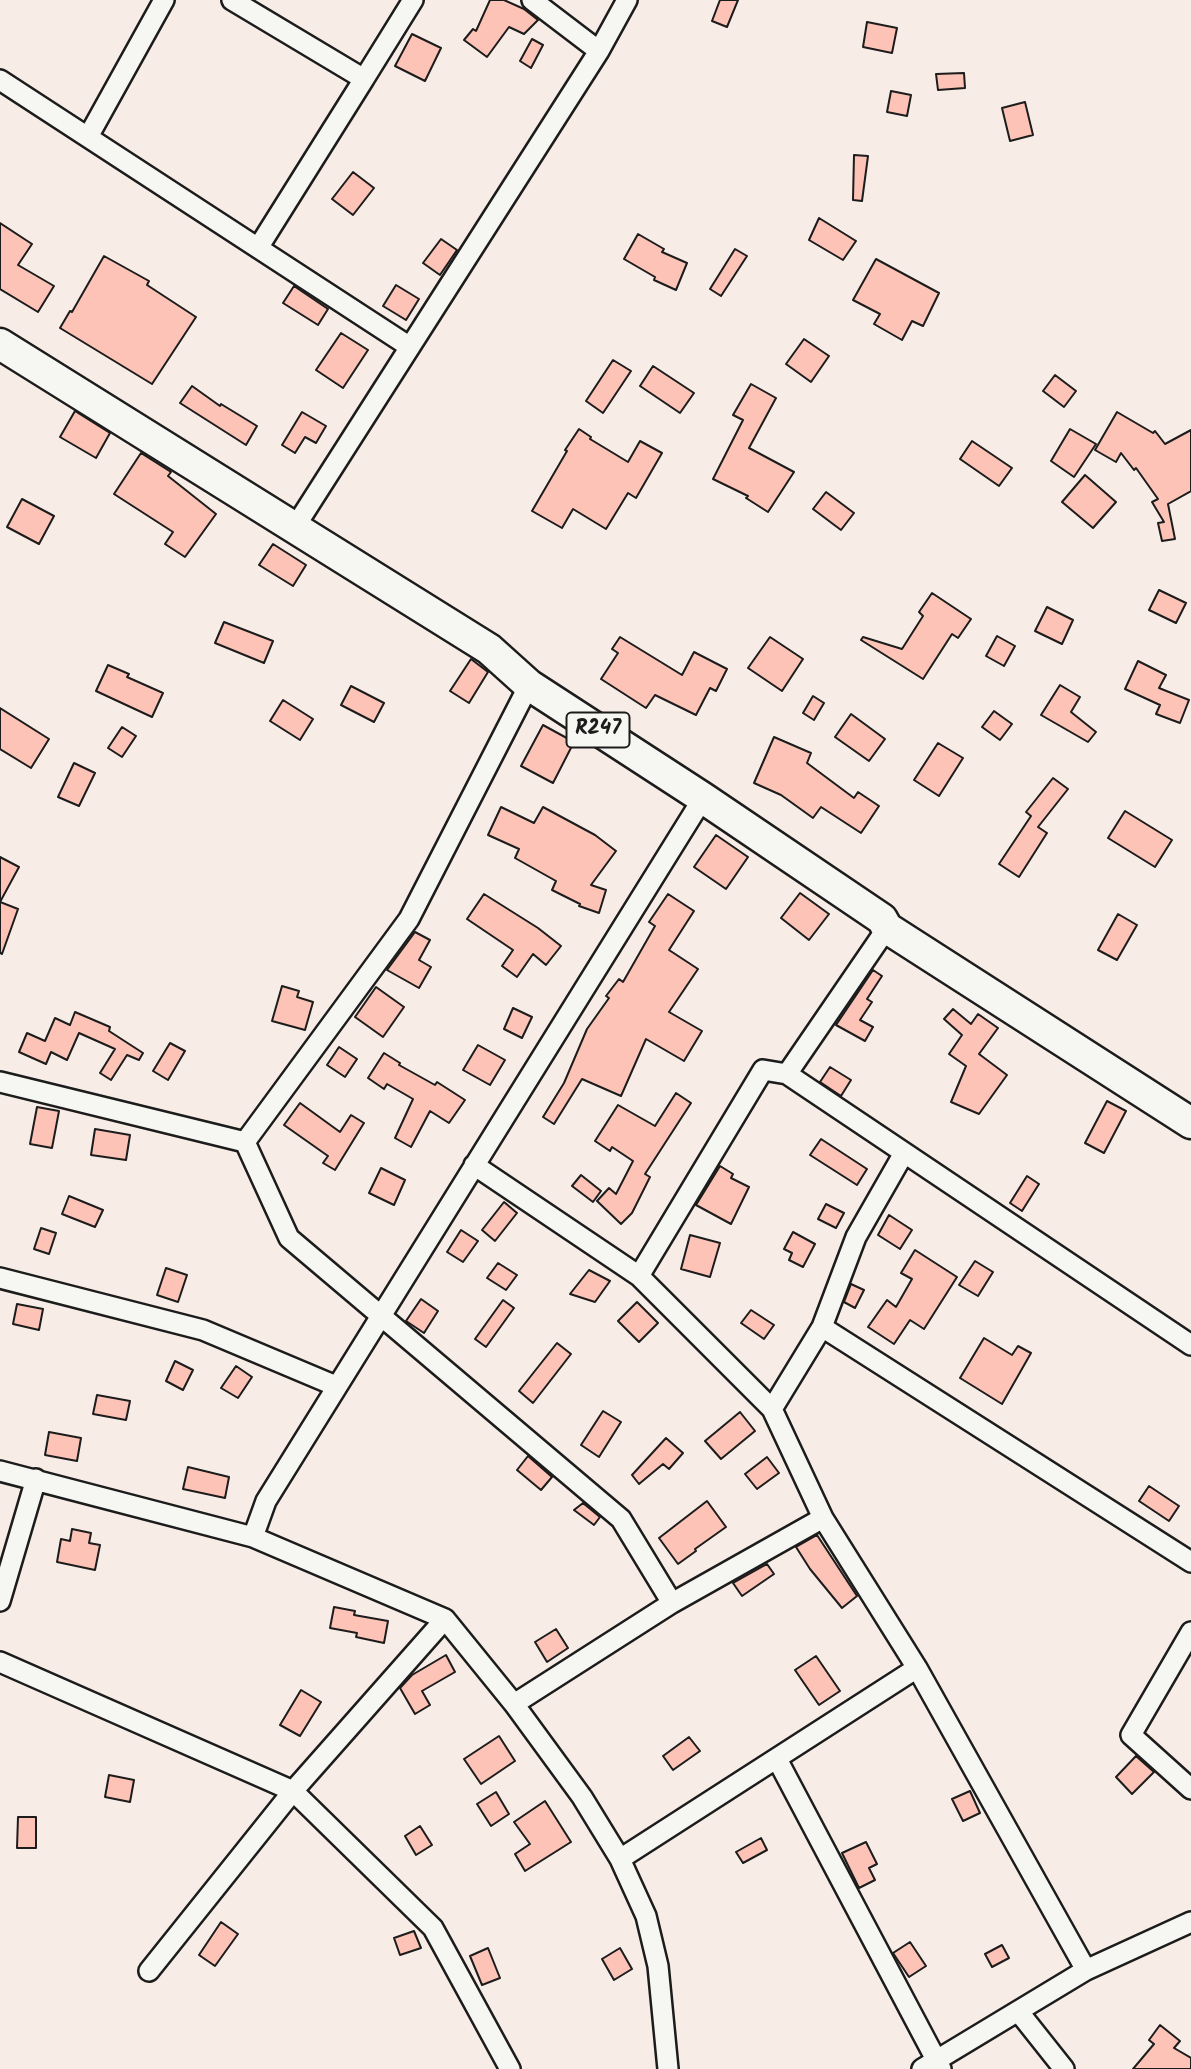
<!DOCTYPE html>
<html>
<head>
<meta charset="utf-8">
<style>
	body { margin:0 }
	canvas { display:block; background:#f8ece6 }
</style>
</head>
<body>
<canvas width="1191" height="2069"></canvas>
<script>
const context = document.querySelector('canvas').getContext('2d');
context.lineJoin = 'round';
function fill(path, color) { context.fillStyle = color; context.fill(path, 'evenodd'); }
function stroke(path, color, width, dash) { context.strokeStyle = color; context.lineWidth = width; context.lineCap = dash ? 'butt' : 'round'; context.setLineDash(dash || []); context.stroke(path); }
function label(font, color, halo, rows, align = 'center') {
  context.font = font + ' Kalam,sans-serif'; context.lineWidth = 7; context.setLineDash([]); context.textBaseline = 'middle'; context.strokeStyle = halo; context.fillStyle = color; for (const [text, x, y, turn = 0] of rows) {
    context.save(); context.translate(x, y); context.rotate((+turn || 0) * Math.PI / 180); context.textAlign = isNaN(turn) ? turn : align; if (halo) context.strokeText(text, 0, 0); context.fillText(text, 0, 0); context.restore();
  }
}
const building = new Path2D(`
	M490,0H504L524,9L538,20L524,34L509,27L487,57L464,40L473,29L476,31Z
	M720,0H738L727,27L712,21Z
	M867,22L897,28L892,53L863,47Z
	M412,34L441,48L425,81L395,66Z
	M532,39L543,45L531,68L520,61Z
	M964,73L965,88L938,90L936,74Z
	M891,91L911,95L907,116L887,112Z
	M1025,102L1033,135L1010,141L1002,108Z
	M854,155L868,156L862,201L853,200Z
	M353,172L374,188L353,215L332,199Z
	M819,218L856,241L843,260L809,240Z
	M0,223L32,244L18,265L54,286L38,312L0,289Z
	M638,234L664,249L662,252L687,263L676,290L654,280L655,277L624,259Z
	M441,239L457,250L440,275L423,263Z
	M735,249L747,256L721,296L710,289Z
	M104,256L149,281L147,285L196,317L152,384L60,328L70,311L72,312Z
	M876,259L939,293L923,326L912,321L902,340L874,324L880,314L853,300Z
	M396,285L419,299L406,320L383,306Z
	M294,286L328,309L318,325L283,303Z
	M341,333L368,350L343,388L316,370Z
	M804,339L829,356L811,382L786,364Z
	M613,360L631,371L603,413L586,401Z
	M653,366L694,393L680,413L640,386Z
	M1055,375L1076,391L1064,407L1043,391Z
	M751,384L776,398L749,448L794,472L768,512L746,498L748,496L713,479L743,420L733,415Z
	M192,386L220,406L221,404L257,426L246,445L180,403Z
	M75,411L110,433L96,458L60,437Z
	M302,412L326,426L316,443L305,437L295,453L282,445Z
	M1117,412L1153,433L1155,431L1165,444L1191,430V491L1168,504L1175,539L1162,541L1158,523L1164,522L1152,502L1158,499L1136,468L1134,470L1121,453L1116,462L1095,450Z
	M579,429L591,437L590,439L628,462L640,441L662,453L636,498L628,493L606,529L573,509L562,528L532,511L567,451L565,450Z
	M1070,429L1096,444L1074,477L1051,461Z
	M972,441L1012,468L999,486L960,459Z
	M141,453L171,472L168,476L216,514L185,557L165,544L173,532L114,494Z
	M1085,475L1116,502L1093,528L1062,502Z
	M826,492L854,513L841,530L813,509Z
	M22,499L54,516L39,544L7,527Z
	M273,544L306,565L293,586L259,565Z
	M1159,590L1186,603L1176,623L1149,610Z
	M932,593L971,619L958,638L952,634L923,679L861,640L863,637L902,649L923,616L919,612Z
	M1047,607L1073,620L1062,644L1035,631Z
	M224,622L273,641L264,663L215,643Z
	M997,636L1015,646L1004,666L986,656Z
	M620,637L682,675L694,652L727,669L716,691L710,688L696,715L655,695L646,708L601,679L618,653L612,649Z
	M770,637L803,659L782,691L748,668Z
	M471,659L488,672L469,703L450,691Z
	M1138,661L1166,675L1159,688L1189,700L1180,723L1156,714L1160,705L1125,689Z
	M108,665L129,674L127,677L163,693L152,717L96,691Z
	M1060,685L1080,697L1071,712L1096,732L1088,742L1041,715Z
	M351,686L384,703L374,722L341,705Z
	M813,696L824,703L814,720L803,713Z
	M283,700L313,719L300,740L270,721Z
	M0,708L49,739L31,768L0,749Z
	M994,711L1012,724L1000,740L982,727Z
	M851,714L885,739L869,761L835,737Z
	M543,725L574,742L553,783L521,766Z
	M122,727L136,736L122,757L108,748Z
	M774,737L811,753L807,763L854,798L858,792L879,806L861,833L821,807L813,818L781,795L754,783Z
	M938,743L963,758L939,796L914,780Z
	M74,763L95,773L79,806L58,797Z
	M1053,778L1068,789L1038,827L1047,833L1019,877L999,864L1031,816L1026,812Z
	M501,807L534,823L543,807L595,835L616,851L591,885L606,890L599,913L579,906L580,904L552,890L556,881L515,858L519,849L488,835Z
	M1125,811L1172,840L1155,867L1108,838Z
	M716,835L748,857L726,889L694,867Z
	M0,857L19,867L0,902Z
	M800,893L829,914L809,940L781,918Z
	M484,894L538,928L561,946L546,965L533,954L517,977L502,966L513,950L467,919Z
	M668,894L694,911L669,950L698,969L669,1012L702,1031L684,1061L646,1039L621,1096L582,1079L554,1124L543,1117L564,1083L587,1029L609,998L606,996L619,979L623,982L655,926L649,922Z
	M0,902L18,909L2,954L0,953Z
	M1118,914L1137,925L1117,960L1098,950Z
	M415,932L430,940L419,960L431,967L419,988L387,970Z
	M873,970L882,976L867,999L872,1002L860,1020L873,1027L865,1041L836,1025Z
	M282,986L299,991L297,997L313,1002L305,1030L272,1021Z
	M376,987L404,1007L383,1037L355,1017Z
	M513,1008L532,1017L522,1038L504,1029Z
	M953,1009L971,1024L978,1014L998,1028L979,1054L1007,1075L979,1114L951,1102L966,1066L949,1054L962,1035L944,1019Z
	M75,1012L110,1027L109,1031L143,1053L139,1060L127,1055L111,1080L100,1073L115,1049L79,1033L67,1060L51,1052L46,1064L19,1052L27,1033L45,1041L55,1018L70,1025Z
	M170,1043L185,1051L168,1080L153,1071Z
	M478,1045L505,1060L490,1085L463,1070Z
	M339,1047L357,1059L345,1077L327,1065Z
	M384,1053L400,1063L399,1065L435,1085L437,1082L465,1100L449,1123L430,1111L411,1147L395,1138L413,1099L387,1084L384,1089L368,1078Z
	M830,1067L851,1080L841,1096L820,1082Z
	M676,1093L691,1103L645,1174L650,1177L632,1213L621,1224L597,1201L609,1188L616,1194L633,1161L612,1147L610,1151L595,1141L618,1105L655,1126Z
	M1107,1101L1126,1111L1104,1153L1085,1143Z
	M300,1103L340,1132L351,1115L364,1123L335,1170L323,1163L328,1156L284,1125Z
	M37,1107L59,1111L52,1148L30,1144Z
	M95,1129L130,1135L126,1160L91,1155Z
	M821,1139L867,1169L857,1185L810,1155Z
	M720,1166L733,1174L731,1178L749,1187L731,1224L696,1205Z
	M381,1168L405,1180L394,1205L369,1193Z
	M581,1175L601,1191L593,1202L572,1186Z
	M1027,1176L1039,1184L1022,1211L1010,1203Z
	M69,1196L103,1210L95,1227L62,1214Z
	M504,1202L517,1213L495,1241L482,1230Z
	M826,1204L844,1213L836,1228L818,1219Z
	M889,1215L912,1230L900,1249L878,1235Z
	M41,1228L56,1233L49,1254L34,1249Z
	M461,1230L478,1241L463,1262L447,1252Z
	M793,1232L815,1244L803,1267L789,1260L792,1253L784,1249Z
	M690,1235L720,1243L710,1277L681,1269Z
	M915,1250L957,1277L924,1329L910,1320L894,1344L868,1327L887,1300L896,1307L912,1279L901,1273Z
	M975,1261L993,1272L978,1296L959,1285Z
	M498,1263L517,1275L506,1290L487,1278Z
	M166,1268L187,1275L178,1302L157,1295Z
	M589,1270L610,1281L595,1302L570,1294Z
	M851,1284L864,1290L855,1308L844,1302Z
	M421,1299L438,1311L424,1333L406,1321Z
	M503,1300L514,1308L486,1347L475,1339Z
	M637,1302L658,1323L639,1342L618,1321Z
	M17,1304L43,1309L39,1330L13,1324Z
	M751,1310L774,1325L764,1339L741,1323Z
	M984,1338L1012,1355L1018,1346L1031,1353L1002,1404L960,1378Z
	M557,1343L571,1354L533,1403L519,1391Z
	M175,1361L193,1370L183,1390L166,1381Z
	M236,1366L252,1377L238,1398L221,1388Z
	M97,1395L130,1401L126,1420L93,1414Z
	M603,1411L621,1422L599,1457L581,1445Z
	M740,1412L755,1431L721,1459L705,1441Z
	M49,1432L81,1438L77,1461L45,1455Z
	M666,1438L683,1453L669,1469L663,1464L639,1484L632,1475Z
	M528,1456L552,1477L541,1490L517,1470Z
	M767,1457L779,1473L757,1489L745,1474Z
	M188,1467L229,1477L225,1498L183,1489Z
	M1149,1486L1179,1506L1169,1521L1139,1501Z
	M707,1501L726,1527L695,1549L696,1551L678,1564L659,1538Z
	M583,1503L600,1517L594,1525L574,1510Z
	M72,1529L91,1533L89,1543L100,1545L95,1570L57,1562L61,1539L70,1541Z
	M817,1535L857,1596L842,1608L810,1569L796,1547Z
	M767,1564L774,1574L742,1596L733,1583Z
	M334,1607L355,1611L354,1615L388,1621L384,1643L356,1637L357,1633L330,1628Z
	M556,1629L568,1648L547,1662L535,1642Z
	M446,1655L455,1672L422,1691L430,1705L415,1714L400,1688L412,1675Z
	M816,1656L840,1691L819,1705L795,1670Z
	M301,1690L321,1702L300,1736L280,1725Z
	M499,1736L515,1761L481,1784L464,1759Z
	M689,1737L700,1751L673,1770L663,1756Z
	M1136,1756L1154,1772L1132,1794L1116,1777Z
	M109,1775L134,1780L130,1802L105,1797Z
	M970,1791L980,1813L963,1821L952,1799Z
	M496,1792L509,1814L491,1826L477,1804Z
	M545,1801L571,1842L525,1871L515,1854L530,1844L514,1822Z
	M18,1817H36V1848H17Z
	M420,1826L432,1845L416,1855L405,1836Z
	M761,1838L767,1850L743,1863L736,1852Z
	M866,1842L877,1864L869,1868L875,1880L859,1888L842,1853Z
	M221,1922L238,1934L215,1966L199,1955Z
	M414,1931L421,1948L400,1955L394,1938Z
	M910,1942L926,1966L909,1977L893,1953Z
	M1002,1945L1009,1958L992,1967L985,1954Z
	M488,1948L500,1978L482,1985L470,1956Z
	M620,1948L632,1969L614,1980L602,1959Z
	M1160,2025L1180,2041L1174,2048L1191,2058V2069H1133L1154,2044L1149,2040Z`);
const street = new Path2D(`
	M232,0L364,79L413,0
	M532,0L599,51
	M0,80L410,347
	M88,137L164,0
	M258,248L364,79
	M295,527L599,51L627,0
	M887,928L787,1074L1191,1345
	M0,1082L245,1142L289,1238L621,1519L672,1603L514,1704
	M245,1142L409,919L529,685
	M474,1165L639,1276L772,1409L823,1518L917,1668L1086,1970
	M639,1276L763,1070L787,1074
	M0,1278L203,1330L336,1386
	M822,1327L856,1237L904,1153
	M772,1409L822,1327L1191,1562
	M0,1471L253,1537L445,1619L514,1704L582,1797L620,1859L646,1916L658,1966L668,2069
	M253,1537L266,1501L703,798
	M0,1601L36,1479
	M672,1603L823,1518
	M1191,1632L1131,1735L1191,1789
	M0,1662L293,1791L433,1928L510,2069
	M777,1759L941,2069
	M620,1859L917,1668
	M149,1971L293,1791L445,1619
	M1018,2011L1064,2069
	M922,2069L1086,1970L1191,1922`);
const primary = new Path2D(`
	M0,344L489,649L529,685L703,798L882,919L887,928L1191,1123`);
const shields = [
	[598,730,63]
];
const shieldNames = [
	["R247",598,730]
];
fill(building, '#fec3b7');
stroke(building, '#1c1c1c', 2);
stroke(street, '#1c1c1c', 24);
stroke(primary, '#1c1c1c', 35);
stroke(street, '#f6f6f2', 19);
stroke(primary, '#f6f6f2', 30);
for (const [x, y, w] of shields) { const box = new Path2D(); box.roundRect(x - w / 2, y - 17.5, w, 35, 5); context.fillStyle = '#f6f6f2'; context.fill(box); stroke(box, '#1c1c1c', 2); }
label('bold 21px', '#1c1c1c', null, shieldNames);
</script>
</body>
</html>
